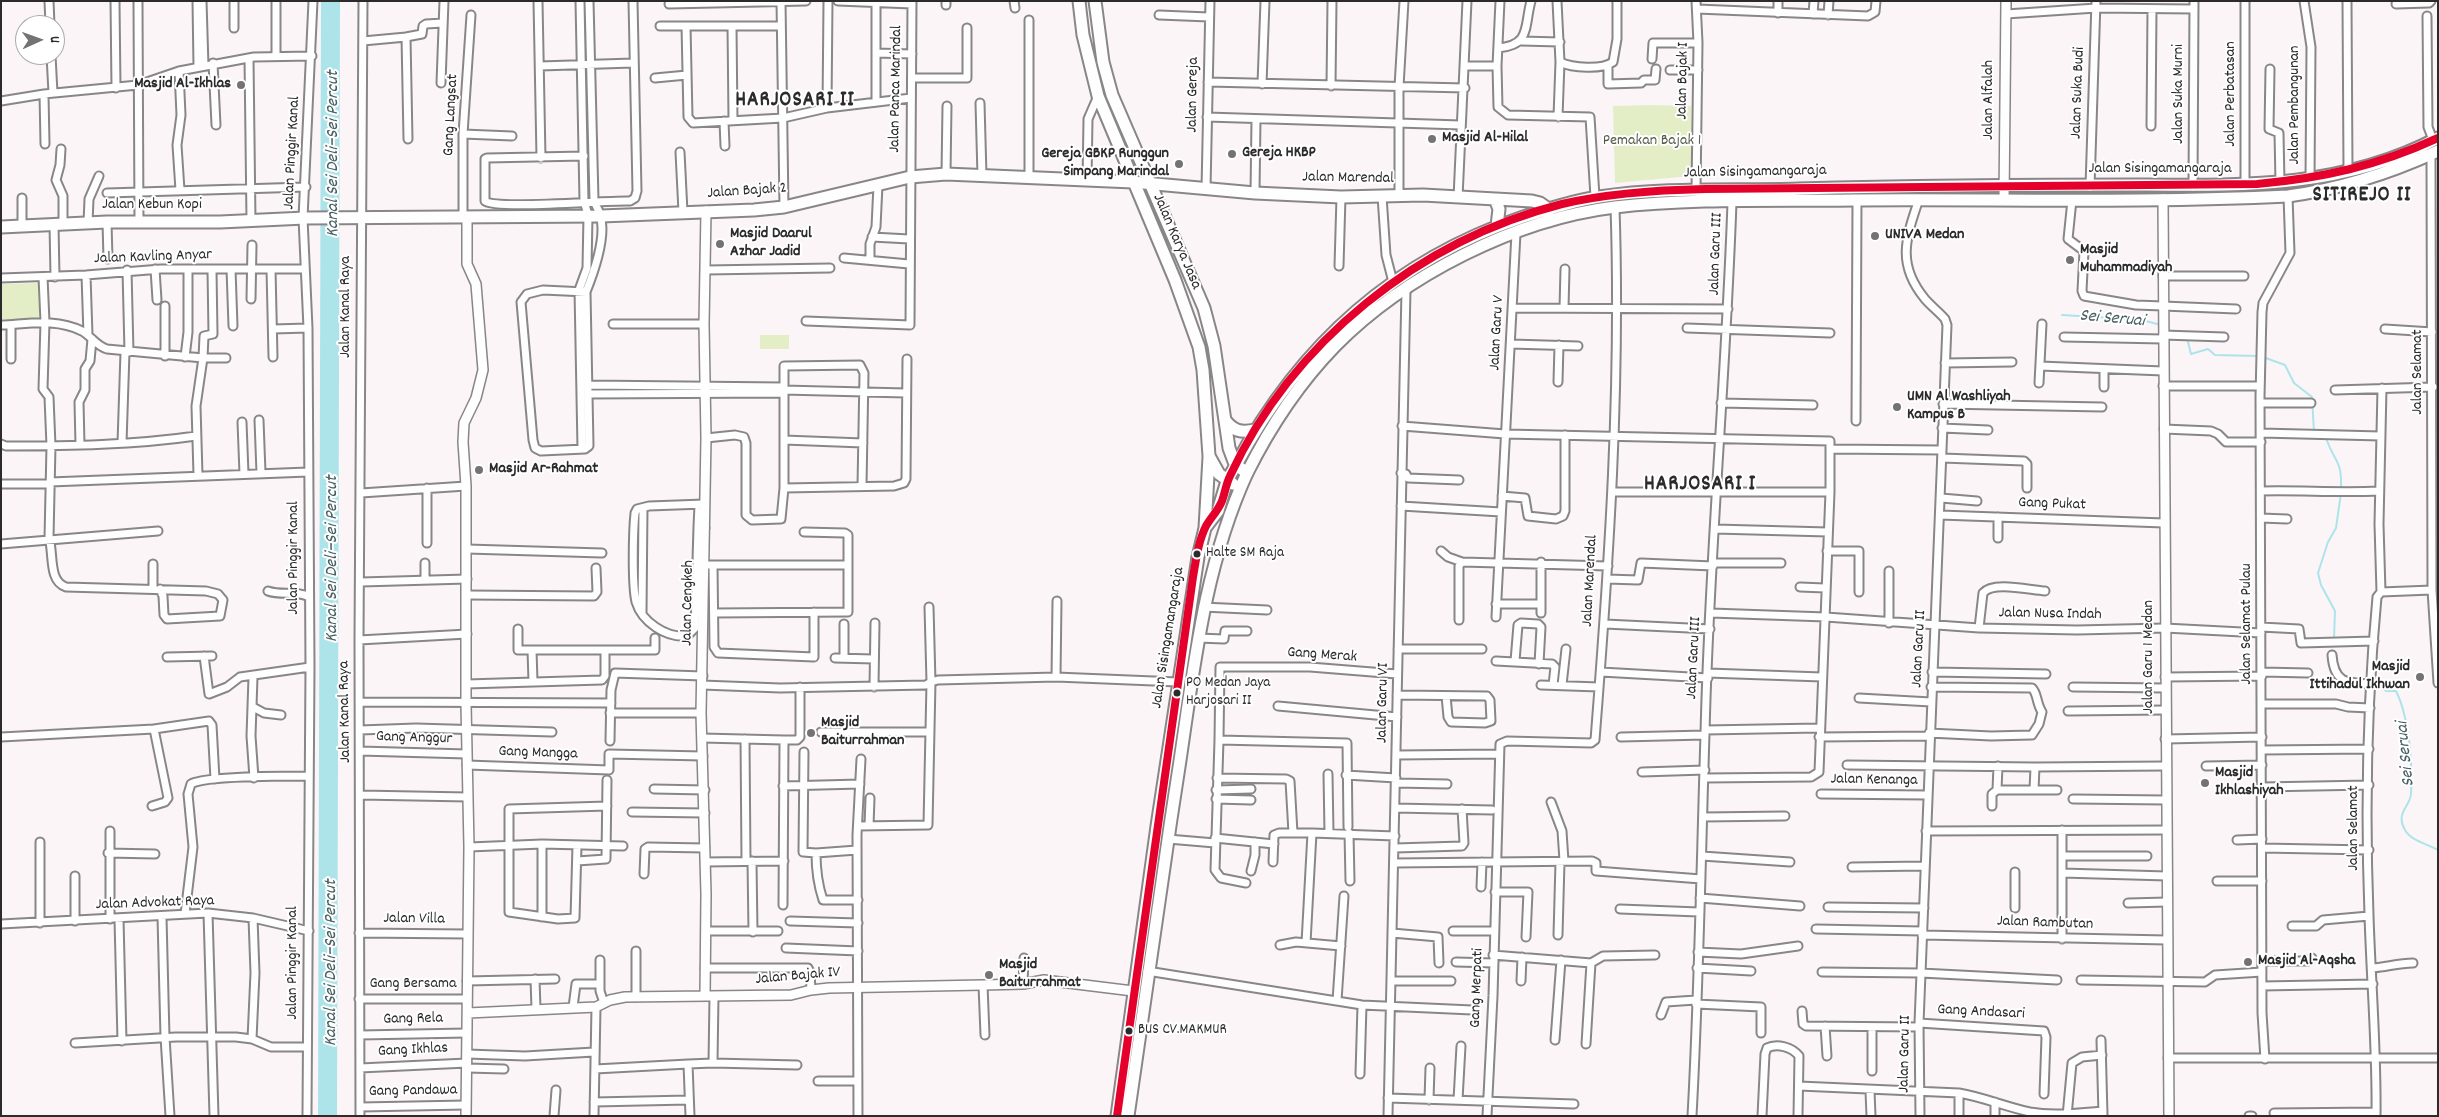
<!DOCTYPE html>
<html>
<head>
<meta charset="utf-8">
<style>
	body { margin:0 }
	#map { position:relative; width:2439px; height:1117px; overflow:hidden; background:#fbf5f8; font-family:Dekko,sans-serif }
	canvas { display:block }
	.frame { position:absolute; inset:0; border:2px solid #2b2b2b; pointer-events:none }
	.north { position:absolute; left:15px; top:15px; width:50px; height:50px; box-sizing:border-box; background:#fff; border:1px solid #aaa; border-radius:50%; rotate:88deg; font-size:14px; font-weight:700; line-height:20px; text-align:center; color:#2b2b2b }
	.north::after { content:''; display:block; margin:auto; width:18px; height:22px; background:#747273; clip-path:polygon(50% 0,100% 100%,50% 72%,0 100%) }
</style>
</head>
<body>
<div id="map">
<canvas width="2439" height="1117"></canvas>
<div class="frame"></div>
<div class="north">U</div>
</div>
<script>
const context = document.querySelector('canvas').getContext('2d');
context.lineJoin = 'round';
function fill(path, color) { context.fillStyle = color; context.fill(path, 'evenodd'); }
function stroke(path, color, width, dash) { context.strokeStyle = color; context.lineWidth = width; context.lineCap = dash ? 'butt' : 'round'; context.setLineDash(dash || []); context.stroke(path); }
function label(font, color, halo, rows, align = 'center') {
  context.font = font + ' Dekko,sans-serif'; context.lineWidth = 4; context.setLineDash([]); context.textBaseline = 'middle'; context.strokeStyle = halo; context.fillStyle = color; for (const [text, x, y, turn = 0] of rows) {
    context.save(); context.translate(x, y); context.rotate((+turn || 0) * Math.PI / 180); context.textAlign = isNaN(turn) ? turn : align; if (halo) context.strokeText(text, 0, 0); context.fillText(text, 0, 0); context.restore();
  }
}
const green = new Path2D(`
	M1650,105L1691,106V176L1615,183L1613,106Z
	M40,283L39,319H1V284Z
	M760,335H789V349H760Z`);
const water = new Path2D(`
	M321,1H340L337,1116H318Z`);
const stream = new Path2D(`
	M2062,315L2142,320L2161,325
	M2187,338L2191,354L2208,349L2215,355L2258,356
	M2263,357L2285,365L2294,383L2312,397L2314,432
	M2326,438C2334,462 2342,459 2341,488
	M2334,639L2335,611L2321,585L2318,573L2328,542L2336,528L2341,493
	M2373,685H2380L2386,691H2396C2409,717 2413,765 2411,794C2410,807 2395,813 2405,830C2411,841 2428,844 2438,850`);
const minor = new Path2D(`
	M49,1L50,25
	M115,1L116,88
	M138,1L139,223
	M197,1L198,67
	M202,1L204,66
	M234,1V28
	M538,1L541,158
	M580,1L584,201L588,215L587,268L579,290L582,449
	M781,1L784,207
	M838,1L912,4
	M1014,1L1015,8
	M1500,1L1497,66L1498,107L1508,115L1590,117L1595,197
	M1557,1L1560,62C1572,68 1602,70 1613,62L1617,39V1
	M2245,1V186
	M2304,1L2311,47L2310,180
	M2347,1L2348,171
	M669,4L806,1
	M2396,4L2429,3L2431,1
	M946,5V1
	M1697,9L1868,16L1875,12L1876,1
	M1778,13V1
	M1813,14L1814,1
	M2006,14L2096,8L2194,9
	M1159,15L1209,17
	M1828,15L1829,1
	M2427,16L2428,127L2433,140
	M660,26H781
	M686,26L688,117L693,123L783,118L827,108L911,98
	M732,26L733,120
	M363,41L406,37
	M1521,41L1560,42
	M1498,48C1531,45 1524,27 1531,1
	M876,53L912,54
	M51,55L53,93
	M276,56V1
	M249,58L251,221
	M1652,59L1653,43H1698
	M213,63L216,125
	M1608,65V84L1641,83L1644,80H1655L1656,69
	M540,66L633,63
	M1466,66H1497
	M2270,69L2269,129L2279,133L2280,183
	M1670,70H1698
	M179,71L181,115L177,145L180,190
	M655,78L687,75
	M912,78H967V28
	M1208,82L1465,88
	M441,83L444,1
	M1262,84L1265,1
	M1331,86L1332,1
	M44,94L45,144
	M1,101L44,94L138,85L179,71L254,57L312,56
	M876,102V4
	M980,103L982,176
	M827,108L828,1
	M1207,117L1461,125
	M1558,117L1560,62
	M724,121L725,146
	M2151,126L2152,10
	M463,134L512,136
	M408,139L406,37L422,34L423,26L426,24L443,23
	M61,149L60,165L56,180L63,196V224
	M680,152L683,212
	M2431,154L2432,590L2438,683
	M584,156L487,158L485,159V201C496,210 607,200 630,201L635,198L637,191L633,1
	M946,174L947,106
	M1029,179V20
	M1087,181L1088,119L1098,96
	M2090,187L2096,1
	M2193,187L2194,1
	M1206,189L1210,1
	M1696,191L1698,43L1696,1
	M107,193L306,187
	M1255,193L1256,119
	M1382,196L1386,255L1393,282
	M1399,196V87L1404,1
	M22,198V226
	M1458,198L1467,1
	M1919,199C1906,238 1896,264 1925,299C1931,306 1939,312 1945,319L1947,325L1919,1023L1920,1116
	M2072,200L2068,239L2084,251L2082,291L2084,296L2136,305L2163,306
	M463,217V134L471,15
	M107,222L108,259
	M88,223L89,199L99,176
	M54,224L55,277
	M872,237L909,239
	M844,258L909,264
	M870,260V244L876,227L878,185
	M1339,266L1341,197
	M155,269L157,300
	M231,269L233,326
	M271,269L273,357
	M127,270L129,352
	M212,270L213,334L204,336L203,358H226
	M706,270L830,268
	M86,275L88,335
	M2163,276H2244
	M43,277L45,322L43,389L49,397L51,446L49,538C54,554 48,581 66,587L206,591L218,594L223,600L220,616L167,619L164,615L163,596L160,589
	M1,278L86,275L161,269H305
	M586,292L543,290L527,294L521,302L533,440L535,448L541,451L585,449L589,446L586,292C594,272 607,236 600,215C599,209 595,206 594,200L589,1
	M251,299L252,245
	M165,306V356
	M2163,306L2236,309
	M1513,308L1728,309
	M1564,308L1565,269
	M806,321L910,325L912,1
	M613,324H704
	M1,325C28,324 56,318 82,331C91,336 96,346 107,349L203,358L196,406L198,475
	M1687,328L1830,333
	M273,329L308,328
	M2385,329L2432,332
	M2163,335L2224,337
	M2064,337L2163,339
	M1511,344L1578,346
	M185,357L188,332V269
	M11,359V325
	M1945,363L2012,362
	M2040,366L2163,371
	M1558,382L1559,345
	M2039,383L2042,324
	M588,385L783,387
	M2163,386H2260
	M2104,387V369
	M783,390L906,393
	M2335,390L2433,387
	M588,394L783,393
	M1721,403L1813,405
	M2260,403H2311
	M1943,404L2102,407
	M259,420L261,473
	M1856,421L1857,200
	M242,422L244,474
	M1402,426L1505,434L1830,441V492L1819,772L1811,777L1705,778
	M1942,428L1988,430
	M2164,429L2211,431L2218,434L2226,442H2261
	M2261,433L2381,436
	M706,438L735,435L744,437L746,443V515L752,520L781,519L784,488V366L860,365L864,373L862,486
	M784,440L863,443
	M122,443L125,352
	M1,444L6,446C70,446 134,445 196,436
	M80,445L79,402L85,390V369L90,361L92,339
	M1830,449L1942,450
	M1942,458L2024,461L2027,464V488
	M1401,473L1406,474L1408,478L1459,480
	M50,482L308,472
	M1,484H50
	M427,488V543
	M784,488L894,486L904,483L906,479L907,359
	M2261,491C2300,490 2340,493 2379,491
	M1612,492H1830
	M361,493L466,486
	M1502,496L1525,498L1528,516L1556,519L1563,516L1565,511V435
	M1941,498L1977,501
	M704,504L649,506L637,509L635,513C633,532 632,585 636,602C642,622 666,638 687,636L695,628L698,527L705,528
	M1401,506L1501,512
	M1940,515L2164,523
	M2261,518L2287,519
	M698,527L699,505
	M1715,529L1828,532
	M1998,538V517
	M1,544L158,531
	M467,549L602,553
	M1441,551L1448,557L1462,562
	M1827,551H1859V592
	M425,563V579
	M1713,563H1781
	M153,564V589
	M709,565H848
	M713,565L714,647L718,653L814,657V612
	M1607,579L1638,580L1641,563L1713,566
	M361,582L467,579
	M1800,587L1825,588
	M268,591C281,596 297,590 309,597
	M2381,592L2379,524L2382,388
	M467,595L594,596L597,592L596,568
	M1496,604H1541V562
	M1541,604V613
	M1203,607L1267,610
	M642,613L643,508
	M714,613L848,612V535L845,533L804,532
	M1711,613L1826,617L1979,628L2077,630L2165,628L2261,633
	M1496,617L1516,233
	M1459,620V566L1462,562L1608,566
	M1889,623V571
	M1605,624L1710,629
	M2261,627L2299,629L2301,643L2374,641
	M1979,628L1983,593C1993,581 2029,590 2045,591
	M518,629V650H655V638
	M1198,638L1224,639L1225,631H1247
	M359,640L467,634
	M1398,649H1482
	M532,650L533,682
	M2332,655C2334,684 2348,683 2371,684
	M204,656L209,694L227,687L240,677L310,667
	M167,657L212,656
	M835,658L874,659
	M844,658V624
	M1496,661L1552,664L1555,667L1553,685
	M1515,661L1518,625L1521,623L1538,624L1541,627L1539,664
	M1601,672L1708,678
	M1932,672L2046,674
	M2262,672L2308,673
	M1708,673L1822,677
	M253,677L251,736L254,778
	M1056,677L1057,601
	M2165,677L2262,676
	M466,684L602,680L605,676V650
	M702,685L780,688L926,685L931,682L929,607
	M1541,685L1599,687
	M1562,685L1566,649
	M874,687L875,623
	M2073,687L2165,688
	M1397,695L1487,696L1490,700L1491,721L1485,723L1451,722L1448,717L1446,696
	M1859,698L1931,702
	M359,702L611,703
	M2262,704H2336L2348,707L2370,708
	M1278,706L1397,717
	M253,707L264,713L281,715
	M2068,711L2166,710
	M610,713H701
	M360,730L416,728L552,732
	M1705,730L1819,728
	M821,732H928
	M1929,733L1991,736L2032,735L2039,724L2042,712C2036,703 2038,694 2032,688L1931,687
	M1,737L154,729L209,721L212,725L215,779
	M1621,737L1705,735
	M1819,737L1929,736
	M702,738L784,740L783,905
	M745,739L746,861
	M2165,739L2262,737
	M784,740H797L800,737V687
	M1219,740L1220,667H1310L1397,674
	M610,741L611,690L615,673L703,676
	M2262,750L2369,749
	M360,751L467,754
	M804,752L803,852L816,853L857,850
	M1397,755L1499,754
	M467,765L609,770V754L703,756
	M1847,765L2035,767L2166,766
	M2206,766L2262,765
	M1642,772L1705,770
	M1328,774L1329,833
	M1346,775L1396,778
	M1217,778L1286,779L1290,781L1293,833H1312L1306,943
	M1396,783L1447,784
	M783,786L860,784
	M2262,787L2369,785
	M654,789L705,790
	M1216,790L1251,789
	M1997,790H2057
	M2034,790L2035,767
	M1821,794L1927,795
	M360,795L468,797
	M1216,799L1251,800
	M2073,799L2166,800
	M1551,802L1562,831L1564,861
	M152,806L165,802L168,798L154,729
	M1992,806V794L1997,790L1998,766
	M1395,808L1492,810
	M632,812L705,813
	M1703,817L1785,816
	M858,826L928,825L931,682L938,680L1056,677L1178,682
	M869,826L870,798
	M2062,830V939
	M1926,831L2166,830
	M1312,833L1395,836
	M1349,833L1350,881
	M1215,838L1274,844
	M1168,839L1215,843
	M2237,840L2262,839
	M542,844V917
	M577,845L575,918L558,919L509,912V809L607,806
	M469,847L542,844L623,846
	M1395,848L1462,846L1464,843L1462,809
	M2262,848L2369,850
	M108,853L155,854
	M816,853C816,869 818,885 823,900H858
	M1702,856L1790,862
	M2062,856H2147
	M577,861L606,859L607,780
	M752,861L753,932
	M705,862L784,861
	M1273,862L1274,835L1279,833H1293
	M1394,863L1592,861L1596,863V871L1701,879
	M1852,867L1925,866
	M1251,871L1255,855V842
	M2015,872V908
	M2062,873L2167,876
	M644,874L645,849L648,847L705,848
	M2217,881H2262
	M1246,883L1221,878L1215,870L1219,740L1347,743L1348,827
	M1481,887L1482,862
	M1495,892H1528L1526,937
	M1700,898L1800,906
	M2128,903L2167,902
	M1828,907L1924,908
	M1620,909L1699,912
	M208,913L214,1116
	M185,914L193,847L188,794L191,784C203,776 288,776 308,776
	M162,917L165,1037L170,1116
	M110,919V831
	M119,919L122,1041
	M75,921V876
	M790,921L858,923
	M40,923V842
	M1,924L208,913L253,918L309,931
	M2292,926H2316L2323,920L2369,916
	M1816,929L1923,931
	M706,931H778
	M1453,931H1494
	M359,933L468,934
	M1392,933L1438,937L1439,963
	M1558,935L1560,862
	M1922,935L2167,940
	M1280,945L1296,942L1341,946
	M786,948L858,951
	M1698,952L1741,954L1798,946
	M1493,955L1591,963L1603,956L1655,955
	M600,960V991L604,1003
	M2262,961H2308L2312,958
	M1456,962L1494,963
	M705,968H808L810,972L811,990
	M1697,968L1751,971
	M2373,968C2387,967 2398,963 2413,963
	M1147,971L1362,1005L1472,1010
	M1822,972L1921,973L2057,980
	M535,979L536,1009
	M2081,980L2205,982L2215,975L2262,972
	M467,981L555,979
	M1391,981H1451
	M1521,981L1522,957
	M1023,984L1024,958
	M983,985L985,1035
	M2262,986L2373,984
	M636,997V951
	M359,999H467
	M1337,1001L1344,896
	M1696,1004L1761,1007V1033
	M573,1007L576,984H600
	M1802,1011L1803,1024L1806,1026L1919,1027
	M1661,1015L1666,1002L1696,1000
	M1919,1023L2044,1031L2046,1037L2044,1094
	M1825,1026L1827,1056
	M360,1035L467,1033
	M252,1039L255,973L253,918
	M1555,1040L1561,960
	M2101,1040L2103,1115
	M75,1043L176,1037H236L252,1039L271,1047H307
	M1586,1044L1591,963
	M467,1054L525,1056L594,1052
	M2168,1058H2438
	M2265,1059L2262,1013L2260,397L2262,312L2263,303L2290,253L2288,196
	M713,1063L797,1065
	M360,1068L467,1063
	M467,1068L504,1069
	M595,1069L688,1064
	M1872,1071V1027
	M1360,1074L1362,1005
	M818,1081H858
	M1799,1086L1959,1093C1983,1097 2006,1107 2030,1112C2053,1116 2079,1113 2103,1111
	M1870,1091L1871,1116
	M1959,1093V1116
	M1388,1098L1574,1104
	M1429,1100L1430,1068
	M1458,1100L1461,1046
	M594,1102L689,1100
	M1995,1102V1116
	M360,1107L466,1105
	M2274,1113L2376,1112
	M307,1116L310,667L308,328L303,218L313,1
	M360,1116L359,640L363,1
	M554,1116L556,1090
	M594,1116L596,1007
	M690,1116L688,1064L713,1063L714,996
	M858,1116L857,835L861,759
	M1388,1116L1406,290
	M1487,1116L1493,996L1500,744L1507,741L1591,743L1595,740C1609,563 1621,386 1615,207
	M1692,1116C1699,989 1701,861 1705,734C1709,557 1726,380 1732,202
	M1762,1116L1765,1054L1767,1048C1777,1043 1792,1047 1799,1056L1798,1116
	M2067,1116L2072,1063L2082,1057L2102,1055
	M2249,1116H2252
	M2376,1116C2377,1049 2371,982 2369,915C2365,810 2367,702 2377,597L2381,592L2432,590`);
const tertiary = new Path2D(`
	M2163,199L2169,1116
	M2004,200L2006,1
	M705,996L706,894L701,713L706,438L704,324L706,211
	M468,1013L596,1007L610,1000L625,997L791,995L811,990L829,988L983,985L1023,984L1044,980L1133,991
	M466,1116L469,847L466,704V486L463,442L464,423L476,398L483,370L476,284L467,264V217`);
const primary = new Path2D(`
	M1495,199L1499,209L1497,226
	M1,227L107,222H220L305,218L601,216L754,210L784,207L910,177L946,174L1133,182L1255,193L1341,197L1423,195L1532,201L1540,203L1547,208L1549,221
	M1236,465C1300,345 1393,261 1523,217C1548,209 1573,201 1599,197C1665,187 1732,191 1798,189C1912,186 2027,185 2141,185C2245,186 2343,188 2438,138
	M1247,473C1270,427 1299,383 1335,346C1405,275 1516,219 1615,207C1693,198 1777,201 1856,200C2000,199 2145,203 2288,196C2341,189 2390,173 2438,151`);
const trunk = new Path2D(`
	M1079,1L1083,35L1098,96L1175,280L1199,347L1203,370L1209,456L1219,474L1233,484
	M1095,1L1103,62L1112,95L1204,308L1214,346L1229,448L1235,464L1247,473C1204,567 1194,667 1179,767C1161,883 1144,999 1128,1116
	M1225,420C1233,431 1241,433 1255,430
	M1205,528L1209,457
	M1117,1116L1157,826L1198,557L1205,528L1218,511L1227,481L1236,465`);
const bus1 = new Path2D(`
	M1117,1116L1193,577C1196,560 1198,542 1206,526C1211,517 1218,511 1222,501C1225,493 1226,484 1230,476C1292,342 1420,240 1562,204C1609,193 1657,190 1705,189L2257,184C2323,178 2377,166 2438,138`);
const markers = [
	[241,85,5,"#747273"],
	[1432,139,5,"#747273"],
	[1232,154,5,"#747273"],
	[1179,164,5,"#747273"],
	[1875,236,5,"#747273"],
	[720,244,5,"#747273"],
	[2070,260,5,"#747273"],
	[1897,407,5,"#747273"],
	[479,470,5,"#747273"],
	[1197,554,4.5,"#2b2b2b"],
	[2420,677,5,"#747273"],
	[1177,693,4.5,"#2b2b2b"],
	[811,733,5,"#747273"],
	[2205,783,5,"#747273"],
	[2248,962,5,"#747273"],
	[989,975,5,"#747273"],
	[1129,1031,4.5,"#2b2b2b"]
];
const busNames = [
	["Halte SM Raja",1206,554],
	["PO Medan Jaya",1186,684],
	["Harjosari II",1186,702],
	["BUS CV.MAKMUR",1138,1031]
];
const streetNames = [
	["Jalan Bajak I",1684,81,-89],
	["Jalan Panca Marindal",897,89,-89],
	["Jalan Suka Budi",2079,93,-88],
	["Jalan Suka Murni",2180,94,-90],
	["Jalan Perbatasan",2232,94,-90],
	["Jalan Gereja",1194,95,-89],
	["Jalan Alfalah",1990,100,-90],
	["Jalan Pembangunan",2296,105,-90],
	["Gang Langsat",452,115,-87],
	["Jalan Pinggir Kanal",293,153,-87],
	["Jalan Sisingamangaraja",2160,170],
	["Jalan Sisingamangaraja",1755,173,-1],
	["Jalan Marendal",1348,179,1],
	["Jalan Bajak 2",747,192,-4],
	["Jalan Kebun Kopi",152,206],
	["Jalan Karya Jasa",1176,242,67],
	["Jalan Garu III",1717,254,-88],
	["Jalan Kavling Anyar",153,258,-2],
	["Jalan Kanal Raya",347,307,-90],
	["Jalan Garu V",1498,333,-87],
	["Jalan Selamat",2419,372,-90],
	["Gang Pukat",2052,505,2],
	["Jalan Pinggir Kanal",295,558,-90],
	["Jalan Marendal",1591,581,-87],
	["Jalan Cengkeh",689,603,-89],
	["Jalan Nusa Indah",2050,615,1],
	["Jalan Selamat Pulau",2248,624,-90],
	["Jalan Sisingamangaraja",1169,638,-81],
	["Jalan Garu II",1920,649,-87],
	["Gang Merak",1322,656,4],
	["Jalan Garu 1 Medan",2150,657,-90],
	["Jalan Garu III",1695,658,-87],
	["Jalan Garu VI",1384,703,-89],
	["Jalan Kanal Raya",346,712,-91],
	["Gang Anggur",414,739,2],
	["Gang Mangga",538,754,2],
	["Jalan Kenanga",1874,781,1],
	["Jalan Selamat",2355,828,-90],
	["Jalan Advokat Raya",155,904,-2],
	["Jalan Villa",414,920,1],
	["Jalan Rambutan",2045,924,2],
	["Jalan Pinggir Kanal",294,963,-90],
	["Jalan Bajak IV",798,977,-5],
	["Gang Bersama",413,985],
	["Gang Merpati",1478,988,-88],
	["Gang Andasari",1981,1013,3],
	["Gang Rela",413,1020,-1],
	["Gang Ikhlas",413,1051,-3],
	["Jalan Garu II",1906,1054,-89],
	["Gang Pandawa",413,1092,-1]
];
const poiNames = [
	["Masjid Al-Ikhlas",231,85,"right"],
	["Masjid Al-Hilal",1442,139],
	["Gereja HKBP",1242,154],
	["Gereja GBKP Runggun",1169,155,"right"],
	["Simpang Marindal",1169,173,"right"],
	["Masjid Daarul",730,235],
	["Azhar Jadid",730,253],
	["UNIVA Medan",1885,236],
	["Masjid",2080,251],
	["Muhammadiyah",2080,269],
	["UMN Al Washliyah",1907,398],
	["Kampus B",1907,416],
	["Masjid Ar-Rahmat",489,470],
	["Masjid",2410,668,"right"],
	["Ittihadul Ikhwan",2410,686,"right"],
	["Masjid",821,724],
	["Baiturrahman",821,742],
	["Masjid",2215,774],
	["Ikhlashiyah",2215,792],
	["Masjid Al-Aqsha",2258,962],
	["Masjid",999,966],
	["Baiturrahmat",999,984]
];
const parkNames = [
	["Pemakan Bajak 1",1652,142]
];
const waterNames = [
	["Kanal Sei Deli–Sei Percut",335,154,-90],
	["Sei Seruai",2112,320,5],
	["Kanal Sei Deli–Sei Percut",334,559,-90],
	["Sei Seruai",2407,754,-96],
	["Kanal Sei Deli–Sei Percut",333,963,-90]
];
const districtNames = [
	["HARJOSARI II",795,102],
	["SITIREJO II",2362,197],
	["HARJOSARI I",1700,486]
];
fill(green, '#e3eec6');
fill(water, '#ade4e9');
stroke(stream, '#ade4e9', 2);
stroke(minor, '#898687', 11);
stroke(tertiary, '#898687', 12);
stroke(primary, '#898687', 15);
stroke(trunk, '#898687', 15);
stroke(minor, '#fefefe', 7);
stroke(tertiary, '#fefefe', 9);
stroke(primary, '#fefefe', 11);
stroke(trunk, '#fefefe', 11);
stroke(bus1, '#e4002b', 8);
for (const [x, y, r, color] of markers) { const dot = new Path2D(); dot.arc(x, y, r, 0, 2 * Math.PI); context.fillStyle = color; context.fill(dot); stroke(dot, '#fff', 2); }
label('15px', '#2b2b2b', '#fff', busNames, 'left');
label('16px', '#2b2b2b', '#fff', streetNames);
label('bold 16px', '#2b2b2b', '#fff', poiNames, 'left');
label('16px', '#545a48', '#fff', parkNames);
label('italic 18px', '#486062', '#fff', waterNames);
context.letterSpacing = '1px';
label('bold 21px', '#2b2b2b', '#fff', districtNames);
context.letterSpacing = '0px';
</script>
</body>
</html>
